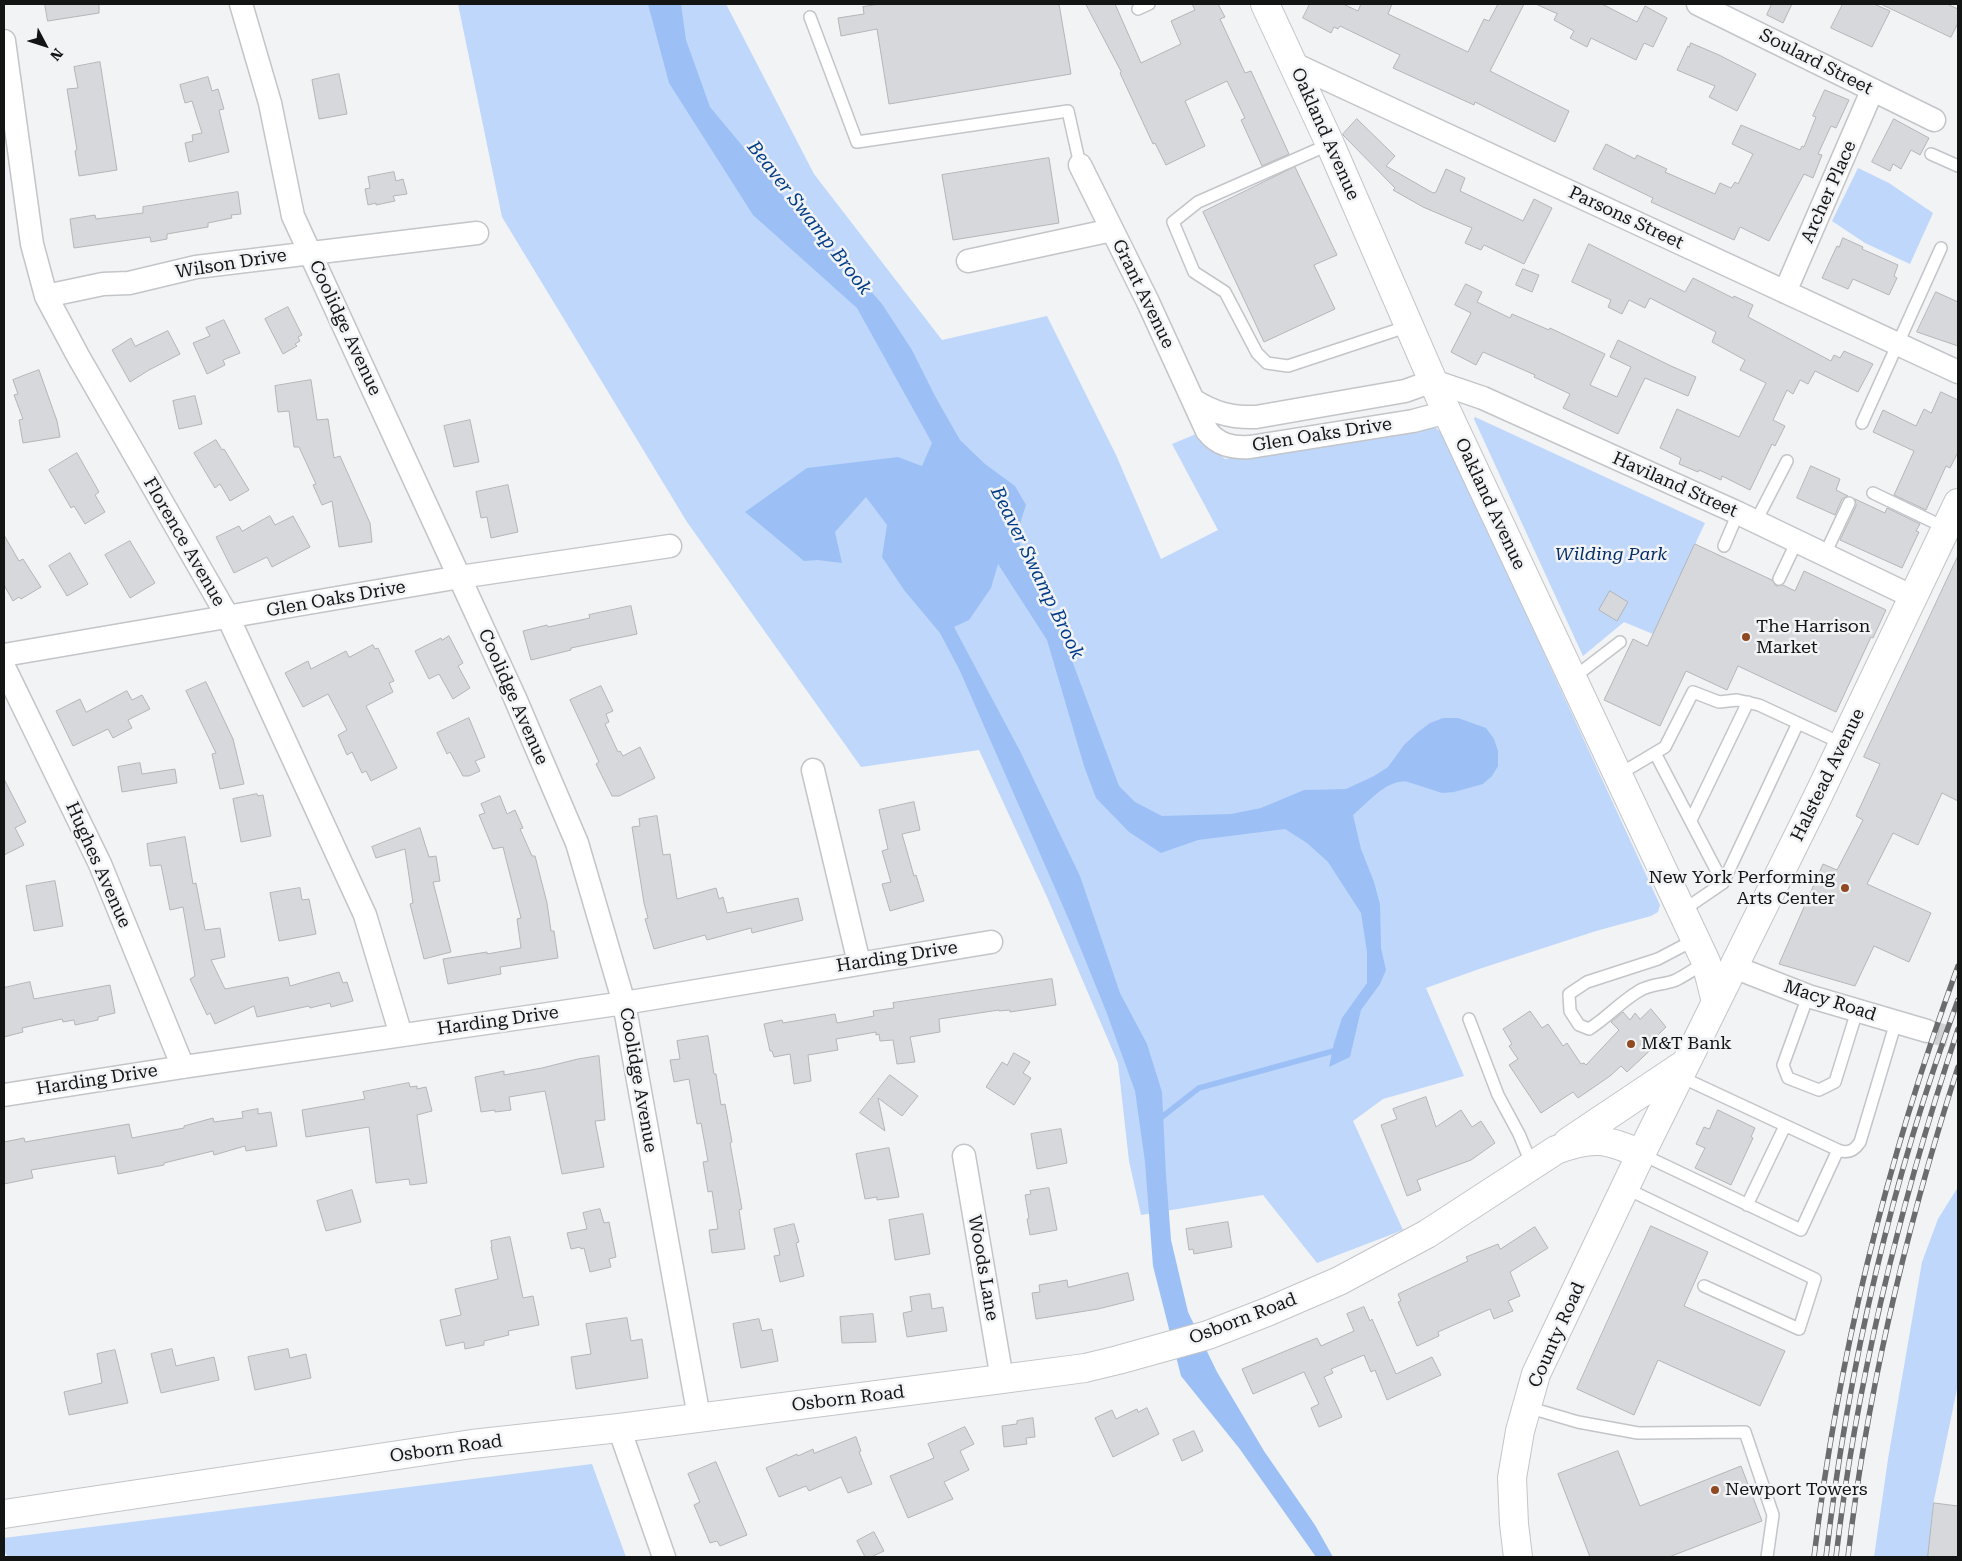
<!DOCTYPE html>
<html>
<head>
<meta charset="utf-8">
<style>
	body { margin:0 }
	#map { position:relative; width:1962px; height:1561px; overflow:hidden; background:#f1f3f5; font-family:"Roboto Serif",serif }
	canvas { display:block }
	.frame { position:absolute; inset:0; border:5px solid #131414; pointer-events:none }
	.north { position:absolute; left:20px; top:20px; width:50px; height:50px; -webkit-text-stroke:4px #f1f3f5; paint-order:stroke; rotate:130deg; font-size:14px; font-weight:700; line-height:20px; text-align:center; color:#131414 }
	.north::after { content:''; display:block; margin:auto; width:18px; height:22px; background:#131414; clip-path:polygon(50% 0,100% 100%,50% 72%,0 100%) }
</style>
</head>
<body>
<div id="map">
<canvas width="1962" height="1561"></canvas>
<div class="frame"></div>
<div class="north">N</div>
</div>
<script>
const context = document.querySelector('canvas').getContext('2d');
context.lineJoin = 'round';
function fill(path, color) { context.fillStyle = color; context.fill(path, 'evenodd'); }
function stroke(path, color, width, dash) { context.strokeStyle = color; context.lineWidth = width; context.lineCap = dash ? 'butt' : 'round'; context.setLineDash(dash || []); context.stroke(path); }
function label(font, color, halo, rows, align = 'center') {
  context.font = font + ' "Roboto Serif",serif'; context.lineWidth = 5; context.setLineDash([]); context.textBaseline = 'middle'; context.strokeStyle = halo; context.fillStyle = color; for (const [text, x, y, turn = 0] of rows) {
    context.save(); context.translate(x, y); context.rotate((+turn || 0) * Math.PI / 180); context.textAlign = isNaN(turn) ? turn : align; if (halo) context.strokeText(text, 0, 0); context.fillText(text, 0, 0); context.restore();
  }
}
const green = new Path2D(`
	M458,4H726L814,174L942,340L1047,316L1116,455L1161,559L1218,530L1172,444L1196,434L1225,459L1423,426L1435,427L1443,434L1660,905L1658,912L1651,916L1596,931L1482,968L1426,988L1464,1076L1383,1099L1353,1121L1403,1230L1317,1263L1263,1195L1141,1215L1129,1161L1118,1063L1047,897L979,750L861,767L687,522L502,217Z
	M1858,168L1889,183L1933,213L1910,264L1865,243L1832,221Z
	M1475,417L1705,523L1653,634L1624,622L1583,656L1474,419Z
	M1958,1187V1384L1933,1505L1929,1557H1874L1888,1459L1922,1262L1938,1219Z
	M592,1464L626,1557H8L4,1551V1538Z`);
const water = new Path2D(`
	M648,4H681L686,40L710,107L770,179L803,221L834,249L882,304L912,350L935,396L960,440L985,464L1015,486L1026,505C1022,517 1018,528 1019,540C1021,560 1047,597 1056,618L1119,786L1135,802L1162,816L1231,814L1261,808L1304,790L1346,789L1374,776L1388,767L1404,745L1418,732L1430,723L1443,718H1458L1486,728L1494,739L1498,751V766L1492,776L1483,784L1454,792L1442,793L1408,782C1387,778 1368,803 1353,815L1361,849L1374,882L1380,904L1381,948L1386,970L1380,984L1361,1010L1350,1057L1329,1067L1334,1043L1342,1018L1367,983V952L1361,913L1328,862L1307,843L1285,829L1198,840L1161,853L1129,832L1096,798L1084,766L1047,640L998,564L991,588L969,620L954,627L1020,751L1080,876L1120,993L1147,1044L1162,1092L1166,1175L1171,1240L1188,1312L1217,1372L1264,1451L1315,1525L1333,1557H1316L1239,1448L1181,1376L1153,1266L1145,1162L1135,1091L1106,1011L1069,920L960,671L940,633L904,590L882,557L887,525L866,497L835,532L842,563L818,560L804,561L745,512L807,468L898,457L922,466L932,443L857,308L753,215L669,83Z`);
const stream = new Path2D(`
	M1158,1120L1199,1088L1337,1050`);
const building = new Path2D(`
	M45,4H99V13L48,21Z
	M881,4H1059L1071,74L889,104L877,29L841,36L838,18L864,14L863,7Z
	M1086,4H1115L1141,63L1181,44L1171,21L1195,10L1192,4H1218L1225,17L1220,19L1245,73L1251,71L1289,154L1262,166L1241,120L1245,118L1227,81L1185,101L1205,146L1166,165L1155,143L1153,144L1120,73L1121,72Z
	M1310,4H1343L1358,11L1361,4H1392L1388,14L1468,52L1484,19L1489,21L1498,4H1524L1490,71L1569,111L1555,142L1475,102L1474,105L1393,68L1400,55L1340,26L1338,29L1334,27L1331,33L1303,18Z
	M1536,4H1602L1637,22L1645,6L1667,18L1653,47L1644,43L1636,60L1591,38L1587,47L1570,38L1574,31L1554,20L1557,14Z
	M1772,4H1792L1783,23L1767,15Z
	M1843,4H1874L1890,11L1872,47L1831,28Z
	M1881,4H1947L1958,9V23L1951,37Z
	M1691,43L1719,55L1756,74L1737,111L1709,97L1715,86L1677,70L1688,46L1689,47Z
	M100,62L117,170L79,176L75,151L77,150L67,89L78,88L74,67Z
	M339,74L347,114L319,119L312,80Z
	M208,77L212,91L218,89L224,109L219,110L229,152L189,162L185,143L193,141L192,135L202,133L192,101L185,103L180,85Z
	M1825,90L1849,100L1836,128L1831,126L1818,154L1822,155L1813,178L1804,174L1769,241L1740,227L1734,240L1651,202L1653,198L1593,169L1606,144L1635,159L1637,155L1667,169L1665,172L1715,194L1720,183L1731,188L1735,182L1738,184L1753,154L1732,144L1741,125L1800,150L1802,146L1804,147L1816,117L1813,116Z
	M1357,119L1395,156L1386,166L1433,193L1436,192L1446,169L1465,178L1460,191L1523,221L1534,199L1552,208L1524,264L1484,245L1481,250L1465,243L1472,228L1423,207L1393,190L1395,188L1343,135V134Z
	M1894,119L1929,138L1920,155L1911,150L1901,169L1893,164L1890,171L1872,162Z
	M1049,158L1059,223L953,240L942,175Z
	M1295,167L1337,255L1314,265L1335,309L1264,342L1203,212Z
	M394,172L396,181L403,179L407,194L393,196L395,201L376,205V203L368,205L365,189L370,188L368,177Z
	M238,192L241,214L231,215L232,218L208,223V227L167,234V239L151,242L150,237L74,248L70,219L95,215L96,219L143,213V207Z
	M1843,238L1863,247L1862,249L1898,265L1894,276L1897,278L1889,295L1853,279L1848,289L1822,278L1837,246L1839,247Z
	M1589,244L1685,292L1693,278L1733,298L1734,296L1753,305L1748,317L1831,361L1834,355L1840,358L1844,351L1873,364L1858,392L1815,371L1808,384L1800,380L1793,394L1787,390L1773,420L1785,426L1775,446L1772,444L1750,490L1722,476L1721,480L1699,470L1698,472L1679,464L1681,458L1660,448L1677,409L1739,437L1766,383L1740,370L1745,360L1712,342L1716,332L1650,298L1645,308L1629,300L1622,314L1608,307L1611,300L1572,282Z
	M1523,269L1539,275L1532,292L1516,285Z
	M1466,284L1482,292L1477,302L1510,318L1512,314L1549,330L1550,328L1605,354L1590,385L1617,397L1631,367L1610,357L1618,340L1671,366L1696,377L1688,396L1645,378L1618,434L1563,408L1570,394L1534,377L1535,375L1483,352L1476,365L1451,352L1471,313L1455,305Z
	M1936,292L1958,302V346L1917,332Z
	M288,307L302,335L298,337L300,341L295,344L297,346L283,354L265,319Z
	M224,320L240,353L223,360L225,365L207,374L193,343L210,336L206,328Z
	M168,331L180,354L149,370L130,382L112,350L131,338L135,346Z
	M39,370L57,421L60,437L23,443L19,420L23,419L14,395L18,394L13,380Z
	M311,380L317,420L328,419L334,458L340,456L370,523L372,542L339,547L332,501L322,505L313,485L316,484L299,447H294L289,411L278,412L275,386Z
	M1941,392L1958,400V452L1950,468L1946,466L1926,510L1894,495L1914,451L1873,432L1883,410L1916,426L1924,409L1931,413Z
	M195,396L202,424L179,429L173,401Z
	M470,420L479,462L454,467L444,426Z
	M216,440L222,450L224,449L249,490L230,501L220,484L215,488L194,453Z
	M77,453L99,492L95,495L105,512L85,524L74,506L71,508L49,470Z
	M1811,466L1840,479L1836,490L1848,496L1842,499L1835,515L1797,498Z
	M508,485L518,532L491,538L487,517L481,518L476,492Z
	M1855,499L1885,513L1887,508L1920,524L1916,531L1919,532L1902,568L1840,540L1856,506Z
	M270,516L275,525L293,516L310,547L272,567L267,557L234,573L216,537L239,526L242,531Z
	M4,535L19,561L23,559L41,587L21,599L19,597L13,601L4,585Z
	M130,541L155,583L130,598L105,555Z
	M1695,544L1772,580L1776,586L1783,585L1795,591L1804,571L1886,610L1873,638L1871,637L1836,712L1738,666L1727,690L1686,671L1660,726L1604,700L1633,639L1647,646Z
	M70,553L88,584L67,596L49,566Z
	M1958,556V801L1942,793L1918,845L1893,833L1867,884L1931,913L1909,962L1874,946L1855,986L1779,964L1823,864L1837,870L1863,820L1856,816L1880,764L1864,757Z
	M1610,591L1628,602L1617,621L1599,610Z
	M631,606L637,634L571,648V650L531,660L523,631L547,625L548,627L590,618L589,615Z
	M449,636L463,663L458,666L470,688L453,699L439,674L429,679L415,651L441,638L442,640Z
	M373,645L375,649L378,648L394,681L389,683L393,692L366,706L397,768L371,781L366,771L362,773L352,752L347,755L338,735L347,730L328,694L303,707L285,673L308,661L311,669L346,651L349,657Z
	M206,682L233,739L244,784L220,789L212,754L216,753L186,691Z
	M601,686L613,711L606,714L609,722L605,724L618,752L620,751L623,756L640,747L655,778L619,796H612L596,764L599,762L570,700Z
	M127,691L132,700L142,695L150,709L128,720L132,728L113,738L108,729L73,746L56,711L80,699L86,712Z
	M469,718L485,757L475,761L480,771L469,776H463L450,752L447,754L437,733Z
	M140,763L142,774L175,769L177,783L122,792L118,767Z
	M4,779L26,822L15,828L24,845L4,855Z
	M257,794L258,796L263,795L271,836L241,842L233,799Z
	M500,796L507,814L515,810L523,828L520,829L532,856H535L547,903L551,931H554L558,958L500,967L501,974L448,984L443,959L487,952V954L521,948L517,919L521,918L503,847L493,849L479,815L485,813L481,804Z
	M914,802L920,830L902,834L914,876L916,875L924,901L890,911L882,884L891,882L882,851L888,849L879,810Z
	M657,816L663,855L670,854L677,899L716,888L719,899L723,897L727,913L798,898L803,920L752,933L751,928L707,940L705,935L654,949L645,919L648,918L644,903L632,827L640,826L639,819Z
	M420,828L429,857L436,856L440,881L433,882L451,952L424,959L410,904L413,903L405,849L376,858L372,847Z
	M185,837L193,884L196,883L205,930L220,928L225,957L211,960L225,989L288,977L290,986L339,972L343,983L347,982L353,1001L331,1007L330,1003L310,1008L309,1006L257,1017L254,1006L215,1024L210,1013L207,1015L190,979L195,976L183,907L170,910L161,865L150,866L147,844Z
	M55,881L63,926L34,931L26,886Z
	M300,888L302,900L309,899L316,934L279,941L270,893Z
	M1052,979L1056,1005L1010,1012V1010L999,1011V1010L939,1019L940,1032L910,1037L915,1062L897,1064L893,1040L880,1041L879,1034L876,1035V1032L836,1039L838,1050L808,1055L811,1081L794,1084L790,1054L774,1057L772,1051H770L764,1024L782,1020L783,1023L835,1014L837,1023L874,1016L873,1011L894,1008L893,1003Z
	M30,982L34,999L110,985L115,1013L98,1017V1020L75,1025L74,1020L63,1022L62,1019L22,1028L23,1032L4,1037V988Z
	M1651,1009L1666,1027L1656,1037L1660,1041L1627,1072L1621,1066L1610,1076L1581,1096L1578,1098L1573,1092L1541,1113L1509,1065L1518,1059L1509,1046L1512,1044L1503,1029L1530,1011L1542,1028L1548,1024L1563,1046L1567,1043L1581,1064L1584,1063L1586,1065L1619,1030L1611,1022L1623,1012L1630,1020L1635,1013L1640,1019Z
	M708,1036L714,1074H716L721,1105L725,1104L732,1142L730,1143L742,1209L739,1210L745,1249L712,1253L709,1230L718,1229L712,1191L708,1192L703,1162L708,1161L701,1123L697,1124L689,1079L674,1082L670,1060L680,1059L677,1041Z
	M1014,1053L1030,1062L1023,1073L1031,1078L1014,1105L986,1087L1002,1062L1007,1065Z
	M599,1056L605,1120L595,1121L604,1167L562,1174L545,1091L509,1097L511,1110L495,1112V1110L481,1112L475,1077L504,1071V1075L542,1068L578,1059Z
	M890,1075L918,1096L902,1116L878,1098L885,1131L860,1113Z
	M409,1083L410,1087L417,1086V1089L426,1087L432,1111L417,1115L427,1183L410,1185L409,1179L376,1183L369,1127L306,1137L302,1110L365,1099L363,1092Z
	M1426,1097L1436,1127L1461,1110L1472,1127L1481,1121L1495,1143L1471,1160L1417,1180L1421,1190L1407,1196L1381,1125L1397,1119L1393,1109Z
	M258,1109V1114L271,1112L277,1146L246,1151L245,1146L214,1155L213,1151L164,1163V1165L118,1174L115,1156L31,1170L33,1178L4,1184V1142L24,1138L25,1142L129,1124L132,1138L184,1128V1126L213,1118L214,1122L243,1118L242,1112Z
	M1718,1110L1755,1128L1751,1137L1753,1138L1731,1185L1695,1168L1705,1148L1696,1144L1704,1127L1709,1129Z
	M1061,1129L1067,1163L1037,1169L1031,1134Z
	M889,1148L899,1197L877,1200V1197L865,1199L856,1154Z
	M1049,1188L1057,1230L1030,1235L1027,1219L1029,1218L1025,1195L1031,1194L1030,1191Z
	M352,1190L361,1222L326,1231L317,1201Z
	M600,1209L604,1223L609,1222L616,1257L609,1259L611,1267L590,1272L584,1248L581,1249L580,1247L571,1249L567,1233L587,1229L583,1213Z
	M923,1214L930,1254L895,1260L889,1220Z
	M1228,1222L1232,1247L1194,1254L1193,1249L1189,1250L1186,1229Z
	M794,1224L799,1242L796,1243L804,1276L780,1282L774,1256L780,1255L774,1229Z
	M1651,1226L1708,1252L1684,1306L1785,1351L1760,1406L1658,1360L1634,1415L1577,1389Z
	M1535,1227L1548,1248L1510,1272L1520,1296L1508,1301L1513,1311L1494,1319L1490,1309L1438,1332L1439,1336L1417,1346L1398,1302L1401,1301L1398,1294L1468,1261L1466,1257L1498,1244L1500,1249Z
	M510,1237L523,1298L533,1296L539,1325L508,1331L509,1335L484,1341V1345L465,1349L464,1342L446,1346L440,1320L461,1315L455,1289L498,1279L491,1247H492L491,1241Z
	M1128,1273L1134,1300L1098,1309L1036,1319L1032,1293L1040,1292L1039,1285L1067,1280L1068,1287Z
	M930,1294L932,1309L943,1307L947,1331L907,1337L903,1313L912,1311L910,1297Z
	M1364,1307L1370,1321L1372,1319L1396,1374L1432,1357L1441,1375L1387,1400L1375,1370L1371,1372L1364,1355L1331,1369L1333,1373L1324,1377L1342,1417L1319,1427L1311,1408L1319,1404L1304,1372L1253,1394L1242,1369L1317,1338L1321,1346L1354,1331L1347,1314Z
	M873,1314L876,1342L842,1343L840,1317Z
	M627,1318L631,1341L642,1339L648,1378L576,1389L571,1357L591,1354L586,1324Z
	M759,1319L762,1331L772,1329L778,1361L741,1368L733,1324Z
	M172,1349L176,1366L214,1357L219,1380L161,1393L151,1354Z
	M288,1349L290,1358L306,1354L311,1378L255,1390L248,1357Z
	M115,1350L128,1403L69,1415L64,1392L102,1383L97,1354Z
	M1147,1408L1159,1434L1113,1457L1095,1418L1112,1410L1116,1419L1137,1409L1138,1412Z
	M1033,1418L1035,1437L1026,1438L1027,1444L1004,1447L1002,1426L1017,1424V1421Z
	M965,1427L974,1444L960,1451L969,1470L944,1482L953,1499L908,1518L890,1476L934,1458L928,1444Z
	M1194,1431L1203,1451L1182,1461L1173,1440Z
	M856,1437L861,1451L859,1452L872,1484L848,1493L841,1477L809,1491L806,1486L779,1497L766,1468L797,1454L798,1456L813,1449L814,1453Z
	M1618,1451L1640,1506L1741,1466L1762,1521L1669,1557H1590L1558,1474Z
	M716,1462L747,1535L720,1546L717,1541L710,1543L694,1505L700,1502L688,1474Z
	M1934,1503L1958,1506V1557H1928Z
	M874,1532L884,1551L871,1557H865L857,1541Z`);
const streetTunnel = new Path2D(`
	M1927,1031L1958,1039`);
const lane = new Path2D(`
	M1138,9L1149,4
	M810,17L857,142L1068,111L1080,165
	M1330,144L1198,202L1173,222L1194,272L1225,292L1257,353L1267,363L1288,366L1409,326
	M1931,154L1958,166
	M1862,423L1941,248
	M1873,493L1946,528
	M1756,521L1787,461
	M1724,546L1738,513
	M1825,554L1849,503
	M1779,579L1797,541
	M1573,678L1620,642
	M1655,753L1723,883L1798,723
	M1618,775L1665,747L1693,692L1719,702L1737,700L1759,705L1843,744
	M1691,820L1748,702
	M1682,911L1723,883
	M1696,939L1658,959L1587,982L1569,994L1570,1011L1579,1025L1589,1029C1607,1018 1620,1002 1639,991C1650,984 1664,985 1676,980C1686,975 1696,968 1706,962
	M1808,996L1783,1065L1788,1078L1819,1090L1835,1082L1857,1011
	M1469,1019L1498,1095L1519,1134L1532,1165
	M1838,1150C1848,1154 1854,1151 1860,1142L1896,1022
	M1641,1154L1801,1230L1838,1150L1681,1077
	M1625,1188L1815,1279L1799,1329L1704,1286
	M1747,1205L1785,1126
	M1527,1407L1578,1422L1638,1433L1745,1432L1773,1515L1767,1557`);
const street = new Path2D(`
	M241,4L270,103L293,216L515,698L577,843L624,1003L699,1417
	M1698,4L1934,120
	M4,41L32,244L46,296L78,356L228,617L365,915L401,1035
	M1294,64L1958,372
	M1080,165L1148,302L1207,431C1218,445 1232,448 1250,447L1413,421L1447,412
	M968,261L1112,230
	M1785,292L1872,91
	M46,296L103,284L129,283L196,267L477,233
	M1193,400C1213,413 1232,418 1256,417L1405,391L1433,381L1483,398L1738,513L1913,597
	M4,655L460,577L670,546
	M4,667L100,864L183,1067
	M813,770L859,963
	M1734,967L1808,996L1927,1031
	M4,1095L183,1067L624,1003L991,942
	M964,1156L1002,1379
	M619,1428L664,1557`);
const secondary = new Path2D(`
	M1265,4L1330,144L1439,395L1706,962L1716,1002
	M1568,1142L1686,1063
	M4,1514L472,1444L619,1428L1002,1379L1085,1368L1118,1360L1208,1335L1267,1312L1339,1281L1427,1234L1556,1150C1593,1136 1606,1139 1641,1154
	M1518,1557L1514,1524L1512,1478L1520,1431L1536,1374L1641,1154L1818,796L1958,503`);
const rail = new Path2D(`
	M1814,1557C1838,1355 1888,1157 1958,966
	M1826,1557C1848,1368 1892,1179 1958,1000
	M1836,1557C1857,1377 1901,1201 1958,1029
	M1848,1557C1867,1390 1907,1226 1958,1067`);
const markers = [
	[1746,637,5,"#8f4a21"],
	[1845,888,5,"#8f4a21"],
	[1631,1044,5,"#8f4a21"],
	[1715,1490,5,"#8f4a21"]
];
const streetNames = [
	["Soulard Street",1816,62,27],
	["Oakland Avenue",1325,134,66],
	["Archer Place",1829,192,-66],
	["Parsons Street",1626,218,25],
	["Wilson Drive",231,264,-9],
	["Grant Avenue",1143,294,64],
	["Coolidge Avenue",345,328,65],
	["Glen Oaks Drive",1322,435,-9],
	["Haviland Street",1675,485,24],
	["Oakland Avenue",1490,504,65],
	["Florence Avenue",184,542,60],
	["Glen Oaks Drive",336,599,-10],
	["Coolidge Avenue",513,697,66],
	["Halstead Avenue",1828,775,-64],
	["Hughes Avenue",98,865,66],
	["Harding Drive",897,957,-9],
	["Macy Road",1830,1001,18],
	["Harding Drive",498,1021,-8],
	["Harding Drive",97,1080,-9],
	["Coolidge Avenue",638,1080,80],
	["Woods Lane",983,1268,80],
	["Osborn Road",1243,1319,-21],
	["County Road",1557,1335,-66],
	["Osborn Road",848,1399,-7],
	["Osborn Road",446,1449,-8]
];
const parkNames = [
	["Wilding Park",1611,555]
];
const poiNames = [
	["The Harrison",1756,627],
	["Market",1756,648],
	["New York Performing",1835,878,"right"],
	["Arts Center",1835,899,"right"],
	["M&T Bank",1641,1044],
	["Newport Towers",1725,1490]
];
const waterNames = [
	["Beaver Swamp Brook",809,218,52],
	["Beaver Swamp Brook",1037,573,64]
];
fill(green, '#bfd7fb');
fill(water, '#9cc0f6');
stroke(stream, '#9cc0f6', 5.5);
fill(building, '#d7d8db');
stroke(building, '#b3b5b7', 1);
stroke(streetTunnel, '#d0d2d3', 22, [22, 11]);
stroke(lane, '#c3c5c8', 14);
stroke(street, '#c3c5c8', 25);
stroke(secondary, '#c3c5c8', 30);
stroke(lane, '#fff', 11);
stroke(street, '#fff', 22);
stroke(secondary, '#fff', 28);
stroke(rail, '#6b6c6d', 5.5);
stroke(rail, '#f1f3f5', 4, [11]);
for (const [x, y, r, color] of markers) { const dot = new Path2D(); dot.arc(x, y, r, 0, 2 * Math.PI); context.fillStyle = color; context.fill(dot); stroke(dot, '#f1f3f5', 2); }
label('18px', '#131414', '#f1f3f5', streetNames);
label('italic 18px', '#042d67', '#f1f3f5', parkNames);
label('18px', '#131414', '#f1f3f5', poiNames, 'left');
label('italic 19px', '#023c87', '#f1f3f5', waterNames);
</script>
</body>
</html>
